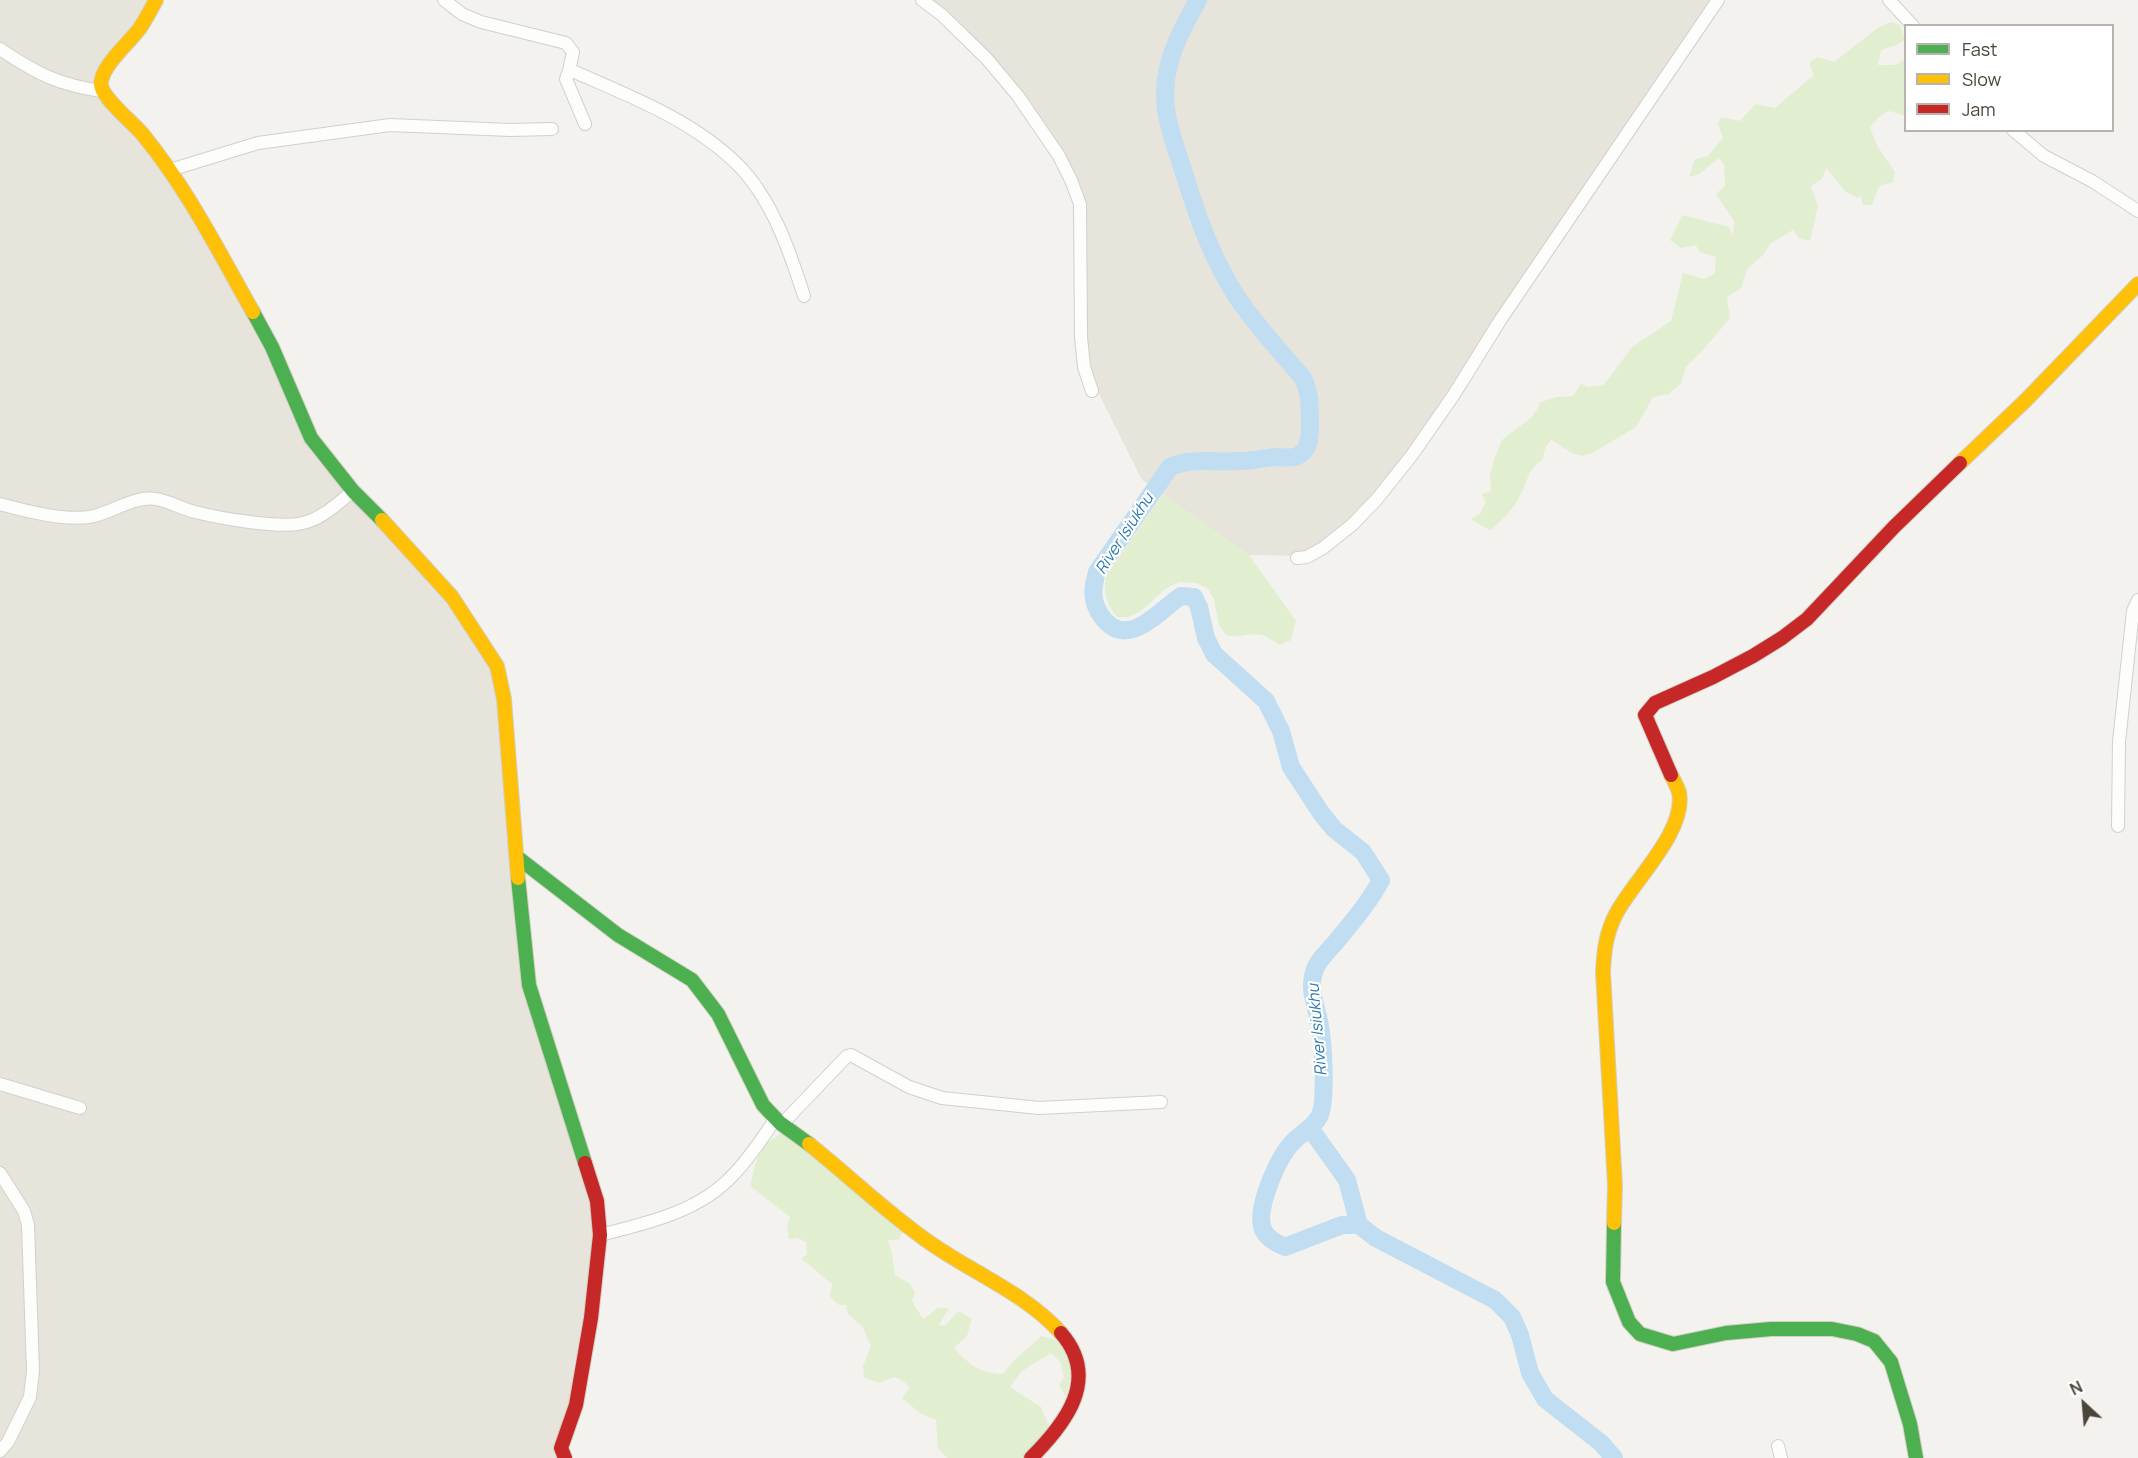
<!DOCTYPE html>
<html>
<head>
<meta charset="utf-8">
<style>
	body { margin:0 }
	#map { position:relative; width:2138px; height:1458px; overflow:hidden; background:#f4f2ee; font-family:Manrope,sans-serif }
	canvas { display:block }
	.legend { position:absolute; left:1904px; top:24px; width:210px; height:108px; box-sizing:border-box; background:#fff; border:2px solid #b7b4b0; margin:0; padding:8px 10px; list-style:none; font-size:18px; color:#4b4439 }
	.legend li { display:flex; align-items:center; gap:12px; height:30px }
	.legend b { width:30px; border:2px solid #b7b4b0 }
	.north { position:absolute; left:2054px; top:1374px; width:60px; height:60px; -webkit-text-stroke:4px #fff; paint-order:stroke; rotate:334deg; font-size:16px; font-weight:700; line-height:24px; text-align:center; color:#4b4439 }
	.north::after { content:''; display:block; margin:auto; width:21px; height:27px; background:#4b4439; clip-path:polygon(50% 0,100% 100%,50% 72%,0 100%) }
</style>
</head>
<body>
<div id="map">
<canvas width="2138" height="1458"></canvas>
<ul class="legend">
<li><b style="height:8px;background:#4caf50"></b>Fast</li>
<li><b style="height:8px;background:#ffc107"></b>Slow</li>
<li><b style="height:8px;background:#c62828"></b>Jam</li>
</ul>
<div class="north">N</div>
</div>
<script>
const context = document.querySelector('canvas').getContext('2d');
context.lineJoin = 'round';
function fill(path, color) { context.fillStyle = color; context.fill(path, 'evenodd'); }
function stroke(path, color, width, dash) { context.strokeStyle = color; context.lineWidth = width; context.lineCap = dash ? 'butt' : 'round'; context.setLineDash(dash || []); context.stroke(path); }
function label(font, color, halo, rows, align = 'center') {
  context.font = font + ' Manrope,sans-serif'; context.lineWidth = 4.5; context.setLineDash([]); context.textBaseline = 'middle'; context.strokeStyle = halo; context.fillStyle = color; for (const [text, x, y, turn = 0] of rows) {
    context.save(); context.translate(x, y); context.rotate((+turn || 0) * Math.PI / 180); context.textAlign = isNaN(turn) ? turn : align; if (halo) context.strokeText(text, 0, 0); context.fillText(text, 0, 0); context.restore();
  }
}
const residential = new Path2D(`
	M0,0H157L103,83L171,169L313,438L499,667L532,987L601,1237L562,1458H0Z
	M926,0H1716L1377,498L1323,547L1297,556L1249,555L1142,480L1096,388L1084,337L1082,203L1039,122Z`);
const green = new Path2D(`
	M1892,22L1900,25L1905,39L1899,44L1881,50L1878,65H1894L1905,60V116L1890,111L1881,115L1870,127L1876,144L1895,172L1893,182L1879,186L1872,205H1863L1861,196L1857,198L1846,192L1826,168L1822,179L1811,186L1818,206L1810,241L1799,238L1793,230L1770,244L1763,255L1747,269L1741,288L1727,297L1730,318L1704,349L1686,367L1681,383L1669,394L1653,397L1636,427L1594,452L1583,456L1572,453L1551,440L1545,448L1543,459C1526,472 1530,476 1521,494C1514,508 1503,519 1491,530L1482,526L1471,519L1479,515L1486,502L1482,494L1491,491L1490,476L1494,459L1502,440L1533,416L1541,402L1556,397L1573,396L1581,384L1588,387L1604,385L1632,347L1671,321L1683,273L1704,279L1715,273L1716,257L1699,252L1696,245L1681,248L1670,240L1682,215L1729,227L1733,236L1734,221L1716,194L1725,186L1724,165L1719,158L1699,174L1689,177L1695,159L1708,156L1723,138L1718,124L1721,117L1740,121L1755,104L1775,108L1814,75L1810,66L1811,61L1818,57L1834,62L1879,27Z
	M1163,494L1249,555L1296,621L1291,640L1280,645C1275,642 1268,637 1262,635C1248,632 1241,639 1226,635L1219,625L1214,599L1208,589L1197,583L1179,582L1165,589L1141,611L1129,617H1117C1106,603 1103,593 1106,576Z
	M782,1133L795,1140L904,1231L898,1240H888L892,1254L895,1275L910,1284L915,1292L912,1301L923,1319L938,1308H949L939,1325L945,1326L958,1311L972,1318L967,1336L954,1348C968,1364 981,1374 1003,1374C1013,1359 1029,1349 1041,1336L1059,1341C1072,1364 1073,1371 1066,1397L1059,1385L1064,1378L1061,1363L1051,1353L1022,1371L1010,1387L1041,1407L1049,1427L1026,1458H947L938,1448L936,1420L921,1414L902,1398L910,1387C896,1375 896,1376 879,1383L864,1377L863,1366L871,1346L862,1326L848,1314L846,1305H839L830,1297L832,1284C821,1276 812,1266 801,1259L807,1254L806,1242L797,1238L789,1239L787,1226L790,1217L750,1186L760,1147Z`);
const river = new Path2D(`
	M1198,0C1182,29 1165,59 1165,94C1165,120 1175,145 1183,170C1197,215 1212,260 1239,300C1258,328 1281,352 1303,378C1310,392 1310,407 1310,423C1310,432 1310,447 1302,453C1294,460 1285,457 1276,457C1264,458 1251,461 1239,461C1217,463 1191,457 1170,467L1097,572C1092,589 1091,602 1102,617C1128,651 1158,611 1181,596L1194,597L1199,607L1206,638L1214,654L1266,701L1281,731L1291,767L1321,813L1334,829L1363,852L1381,880C1369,903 1352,922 1335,943C1328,951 1317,961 1314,972C1308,990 1317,1008 1320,1026C1323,1043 1327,1103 1319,1117C1313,1128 1301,1133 1293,1142C1278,1157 1257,1206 1262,1226C1264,1237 1276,1243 1285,1247L1342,1225H1359L1376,1238L1495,1300L1512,1317L1520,1335L1530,1373L1545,1399L1601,1443L1614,1458
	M1310,1128L1347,1180L1359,1225`);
const street = new Path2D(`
	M444,0L462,14L481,22L566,43L573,52L569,71
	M922,0L942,15L987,59L1018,96L1059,156L1071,180L1080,204L1081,337L1084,367L1092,391
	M1889,0L1913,26
	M0,49C36,73 58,85 102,91
	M585,124L566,79L569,71L575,72C632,97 694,121 738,165C772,199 790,252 804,296
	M2013,130L2044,156L2092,181L2138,211
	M170,170L258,143L390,125L510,130L552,129
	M0,504C25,511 70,522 94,516C114,511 135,496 156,499C169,501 182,509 195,512C219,518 280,529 303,523C322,519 338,503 353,491
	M1297,558L1307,557L1323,548L1352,525L1377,499L1412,455L1453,396L1501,319L1718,0
	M2118,826L2119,742L2133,611L2138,600
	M0,1084L80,1108
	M782,1124L847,1056L851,1055L909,1087L942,1098L1039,1108L1161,1102
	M0,1173L24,1211L28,1225L33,1371L30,1397L8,1442L0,1451
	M600,1235C647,1223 699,1212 733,1175C749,1159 762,1138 775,1120
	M1778,1446L1781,1458`);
const fast = new Path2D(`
	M253,312L272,347L311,438L353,491L382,520
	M517,857L618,935L692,980L718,1014L763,1105L780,1123L809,1144
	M518,878L529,985L585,1163
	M1614,1223L1613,1282L1629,1322L1640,1334L1673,1344L1726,1333L1771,1329H1832L1857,1334L1874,1341L1891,1362L1910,1424L1916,1458`);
const slow = new Path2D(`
	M156,0C151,9 146,19 140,28C130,42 101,66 101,84C101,98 135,124 144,136C188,190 219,252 253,312
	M1960,463L2026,400L2138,284
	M382,520L452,597L497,666L504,699L518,878
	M809,1144C849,1176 885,1211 926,1240C970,1272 1024,1292 1061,1333
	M1614,1223L1615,1185L1603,972C1604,951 1606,933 1616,914C1633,881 1687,831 1679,792C1677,787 1674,780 1671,775`);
const jam = new Path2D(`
	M1671,775L1645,715L1655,703L1713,677L1753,656L1782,638L1807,619L1894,527L1960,463
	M565,1458L561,1448L576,1405L591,1318L600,1235L597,1201L585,1163
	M1031,1458C1065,1424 1101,1379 1061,1333`);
const waterNames = [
	["River Isiukhu",1125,534,-57],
	["River Isiukhu",1318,1030,-95]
];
fill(residential, '#e7e4dc');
fill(green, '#e1eecf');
stroke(river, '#c0ddf1', 18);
stroke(street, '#d2d0cb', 14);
stroke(fast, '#d3cfc5', 16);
stroke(slow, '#d3cfc5', 16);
stroke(jam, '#d3cfc5', 16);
stroke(street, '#fdfdfc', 12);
stroke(fast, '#4caf50', 14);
stroke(slow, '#ffc107', 14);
stroke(jam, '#c62828', 14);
label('italic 16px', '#2e7ab2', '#fff', waterNames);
</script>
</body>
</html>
